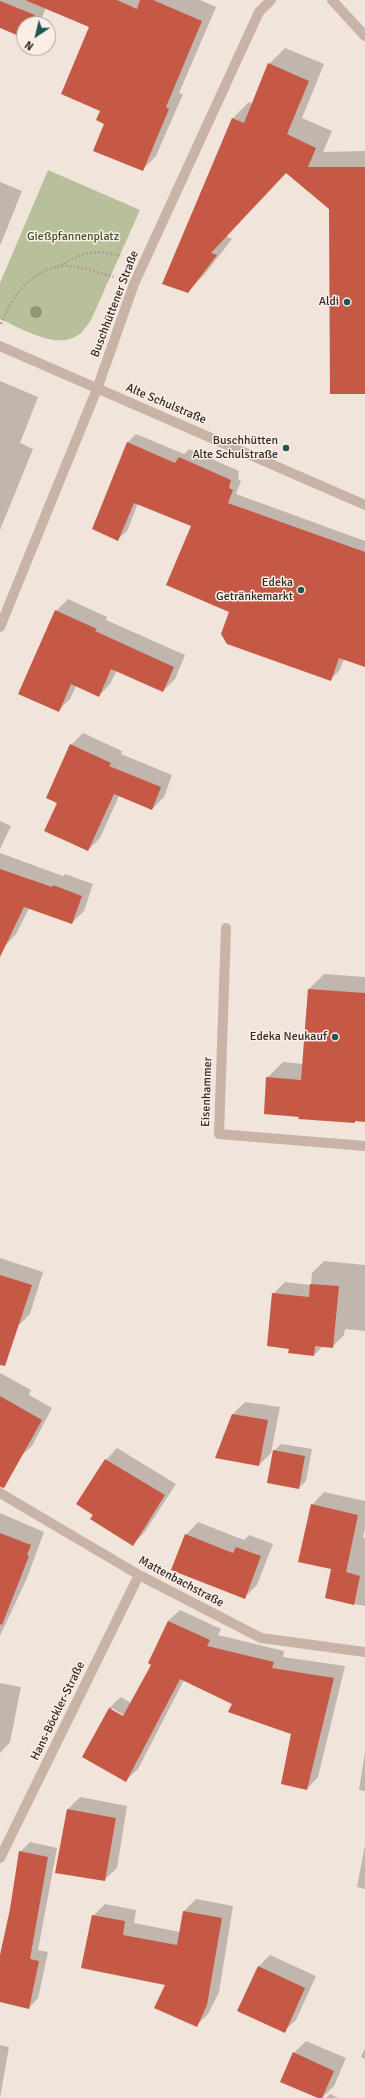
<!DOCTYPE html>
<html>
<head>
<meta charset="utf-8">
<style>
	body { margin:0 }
	#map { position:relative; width:365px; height:2098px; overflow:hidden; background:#f1e4da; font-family:Signika,sans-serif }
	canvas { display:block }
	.north { position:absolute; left:16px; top:16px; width:40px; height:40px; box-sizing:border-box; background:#f9efe6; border:1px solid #aba09a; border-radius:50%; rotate:215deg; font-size:11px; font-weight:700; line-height:16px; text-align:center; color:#352a27 }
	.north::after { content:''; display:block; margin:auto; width:14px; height:18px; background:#1d5655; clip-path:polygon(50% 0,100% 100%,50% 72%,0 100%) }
</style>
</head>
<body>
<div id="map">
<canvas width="365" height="2098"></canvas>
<div class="north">N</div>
</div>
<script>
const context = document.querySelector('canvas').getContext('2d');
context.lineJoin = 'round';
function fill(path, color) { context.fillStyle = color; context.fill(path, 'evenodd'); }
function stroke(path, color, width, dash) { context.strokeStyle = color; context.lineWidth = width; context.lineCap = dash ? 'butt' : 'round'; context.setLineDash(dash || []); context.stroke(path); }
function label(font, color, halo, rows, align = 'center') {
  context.font = font + ' Signika,sans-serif'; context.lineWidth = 3; context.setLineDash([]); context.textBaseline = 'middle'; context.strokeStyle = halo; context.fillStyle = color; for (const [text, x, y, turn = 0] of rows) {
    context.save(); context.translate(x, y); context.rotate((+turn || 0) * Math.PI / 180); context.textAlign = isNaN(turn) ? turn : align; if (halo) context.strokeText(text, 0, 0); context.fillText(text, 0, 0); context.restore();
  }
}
const green = new Path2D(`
	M48,170L140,210L91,320C88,324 85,329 81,333C59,352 23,329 0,319V283Z`);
const shadow = new Path2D(`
	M0,0H200L216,7L179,93L183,94L156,156L142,170L105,123L101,111L90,27L46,8L39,24H24V37L0,27Z
	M285,48L324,64L302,118L332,131L323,152L365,151V417V393L330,208L287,172L226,236L232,239L204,275L188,291L163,283L233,118L249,102L253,104L269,64Z
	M0,182L22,191L0,246Z
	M0,381L38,397L20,443L33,449L0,530Z
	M136,434L184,454L189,449L239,471L238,479L241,481L236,494L365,541V666L344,659L339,671L330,680L231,611L192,526L138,503L127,531L118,539L127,443Z
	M68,599L107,617L106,620L185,655L175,679L163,691L117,670L110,684L99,696L76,686L70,699L59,710L56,611Z
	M83,733L122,751L121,754L172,775L164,797L152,809L119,796L100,838L88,850L58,803L71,745Z
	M0,821L11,826L0,849Z
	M0,853L63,876L65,874L93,884L84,911L72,923L29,908L16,934L5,946L0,944Z
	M324,974L365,977V1121L356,1120L354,1122L300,1116L267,1078L283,1062L303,1064L309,989Z
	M0,1258L43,1272L30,1314L18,1326L0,1320Z
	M324,1261L365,1265V1331L345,1329L344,1335L332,1347L323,1346L314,1355L290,1348L273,1294L285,1282L311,1285L312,1273Z
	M0,1373L31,1390L29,1395L52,1408L32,1446L20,1457L0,1448Z
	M245,1402L280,1407L271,1453L259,1465L233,1414Z
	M281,1444L312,1449L306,1481L299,1488L274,1451Z
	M117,1448L176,1484L144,1533L133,1544L106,1460Z
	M324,1492L365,1501V1528L363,1538H365V1606L326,1598L332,1569L312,1505Z
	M0,1513L44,1532L27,1578L0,1636Z
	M198,1522L244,1540L249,1535L273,1544L257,1585L244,1598L186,1535Z
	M180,1610L221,1629L218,1635L284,1651L283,1657L345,1666L318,1777L307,1789L292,1733L184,1680L138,1769L126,1780L83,1757L109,1708L121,1697L131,1703L152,1664L149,1663L168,1621ZM112,1708L128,1718L127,1719L112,1710Z
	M0,1683L21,1687L10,1742L0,1753Z
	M365,1752V1791L359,1790Z
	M80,1797L127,1806L117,1868L104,1880L67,1810Z
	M30,1842L57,1848L38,1950L48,1952L38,1998L29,2008L0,2001V1960L11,1909L20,1852Z
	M365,1845V1889L357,1887Z
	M196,1899L233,1906L219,1992L208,2014L196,2026L166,1984L93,1916L105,1904L136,1910L134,1923L180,1932L184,1911Z
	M270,1955L316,1976L296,2020L284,2031L259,1966Z
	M306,2041L346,2058L334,2086L322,2098L294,2053Z
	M0,2045L9,2047L0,2098Z
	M365,2048V2059L361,2057Z
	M330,2094L338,2098H326Z`);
const building = new Path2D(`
	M25,0H117L137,9L140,0H153L202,21L166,107L169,109L143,171L93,151L104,124L96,120L100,111L61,94L89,27Z
	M0,1L35,15L32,24H24V38L0,28Z
	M268,63L309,81L287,134L316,148L308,167H365V394H330L329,209L286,173L211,253L217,255L188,293L162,284L232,118L244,123Z
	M127,442L175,463L179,457L231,480L229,488L233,490L228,503L365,552V667L339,658L331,681L227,644L221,634L229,612L166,585L191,526L134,503L118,541L92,529Z
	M55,610L97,629L95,631L174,667L163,692L111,669L99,697L71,684L59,712L18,694Z
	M70,744L111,763L109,766L161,787L152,810L114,794L88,851L44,831L57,803L46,798Z
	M0,869L52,887L53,885L82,896L72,924L24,907L0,957Z
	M308,989L365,993V1122L355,1121V1123L298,1119L299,1117L264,1114L266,1077L301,1080Z
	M0,1275L32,1285L5,1366L0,1365Z
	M310,1284L339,1286L333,1348L315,1346L314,1356L288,1353L289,1349L267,1346L272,1293L309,1297Z
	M0,1396L42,1420L4,1488L0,1487Z
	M232,1414L268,1420L259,1466L215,1458Z
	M273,1450L305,1456L299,1489L267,1483Z
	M105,1459L165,1495L133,1546L90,1519L93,1515L76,1504Z
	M311,1504L358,1515L346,1572L360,1576L354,1605L325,1598L331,1569L298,1562Z
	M0,1533L31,1545L27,1555L29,1556L2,1625L0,1624Z
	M185,1534L233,1553L236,1547L261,1556L245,1599L171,1570Z
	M168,1621L210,1640L207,1646L274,1662L272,1668L334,1678L307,1790L281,1784L291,1734L228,1712L232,1704L180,1679L126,1782L82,1757L109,1708L123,1716L151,1665L148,1663Z
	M67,1809L116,1818L105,1881L55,1873Z
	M19,1851L48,1857L30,1959L39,1961L29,2009L0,2002V1955L10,1909Z
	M183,1911L222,1918L207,2005L197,2027L154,2008L165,1985L81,1968L92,1915L125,1921L123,1935L177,1945Z
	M258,1966L305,1988L285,2033L237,2011Z
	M293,2052L334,2071L322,2098H318L280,2082Z`);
const path = new Path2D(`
	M57,267C85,252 91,249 122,256
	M1,324C11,298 27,275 56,267C70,263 99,272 113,277`);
const minor = new Path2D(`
	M332,0L365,36
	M0,346L365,505
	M0,627L97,389L134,284L259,12L271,0
	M226,928L219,1134L365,1146
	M0,1493L139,1575L261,1638L365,1652
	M0,1858L139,1575`);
const trees = [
	[36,312]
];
const markers = [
	[347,302,4,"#1d5655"],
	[286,448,4,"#1d5655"],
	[301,590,4,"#1d5655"],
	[335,1037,4,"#1d5655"]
];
const parkNames = [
	["Gießpfannenplatz",73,237]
];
const poiNames = [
	["Aldi",339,302],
	["Buschhütten",278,441],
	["Alte Schulstraße",278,455],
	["Edeka",293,583],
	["Getränkemarkt",293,597],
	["Edeka Neukauf",327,1037]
];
const streetNames = [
	["Buschhüttener Straße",115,304,-69],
	["Alte Schulstraße",166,404,23],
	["Eisenhammer",207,1092,-88],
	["Mattenbachstraße",181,1582,28],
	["Hans-Böckler-Straße",58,1711,-64]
];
fill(green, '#b7c09a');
fill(shadow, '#0003');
fill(building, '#c55945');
stroke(path, '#b59d90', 2.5, [2, 2]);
stroke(minor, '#c9b3a6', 10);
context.fillStyle = '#94947a';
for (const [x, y] of trees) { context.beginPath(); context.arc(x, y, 6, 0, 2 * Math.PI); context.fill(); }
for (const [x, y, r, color] of markers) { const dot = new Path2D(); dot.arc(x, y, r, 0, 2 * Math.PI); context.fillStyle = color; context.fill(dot); stroke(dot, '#f9efe6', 1.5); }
label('12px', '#48532b', '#f9efe6', parkNames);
label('12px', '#352a27', '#f9efe6', poiNames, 'right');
label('12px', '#352a27', '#f9efe6', streetNames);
</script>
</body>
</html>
